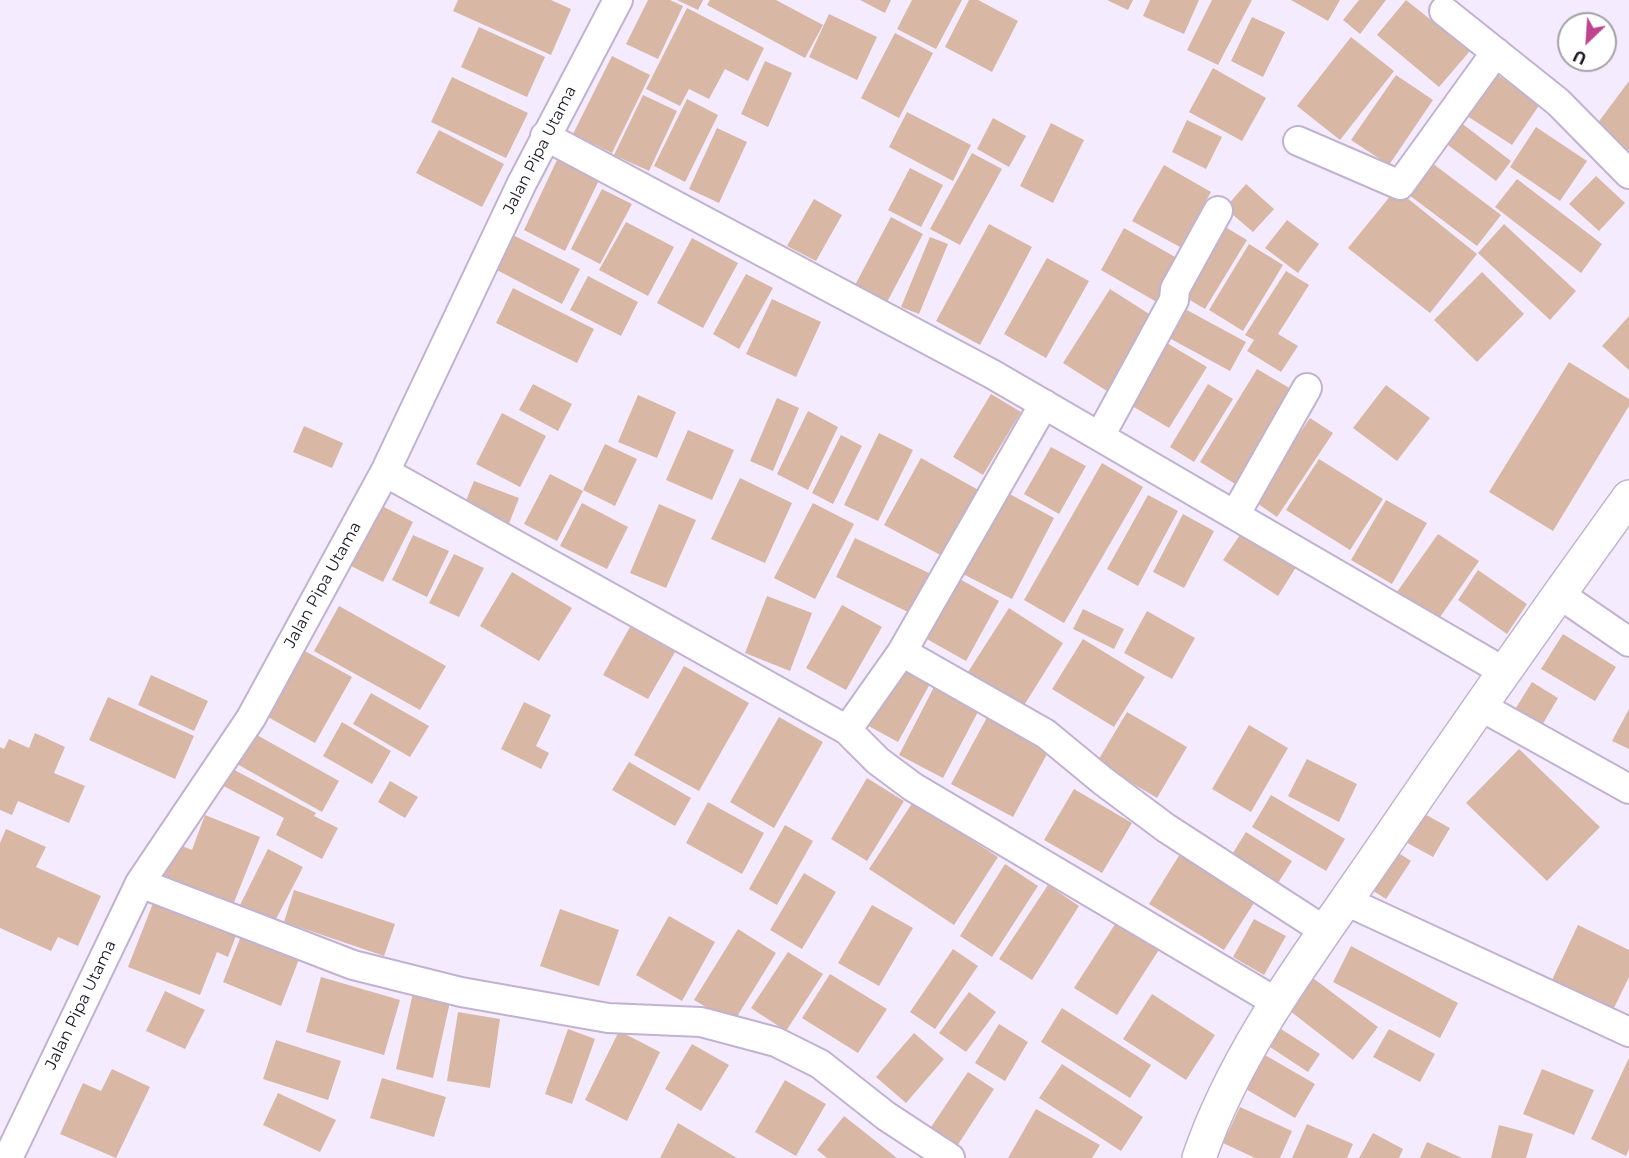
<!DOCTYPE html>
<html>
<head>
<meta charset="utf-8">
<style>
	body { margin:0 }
	#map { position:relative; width:1629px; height:1158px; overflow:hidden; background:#f5ebfe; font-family:Montserrat,sans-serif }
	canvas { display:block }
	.north { position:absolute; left:1557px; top:12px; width:60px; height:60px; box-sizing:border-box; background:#fff; border:2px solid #a4a1a6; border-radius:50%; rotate:205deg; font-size:16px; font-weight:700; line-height:24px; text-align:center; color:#1b1520 }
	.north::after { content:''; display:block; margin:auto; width:21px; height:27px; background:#c04391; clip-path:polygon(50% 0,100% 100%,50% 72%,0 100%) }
</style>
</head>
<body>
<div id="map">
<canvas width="1629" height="1158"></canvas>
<div class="north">U</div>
</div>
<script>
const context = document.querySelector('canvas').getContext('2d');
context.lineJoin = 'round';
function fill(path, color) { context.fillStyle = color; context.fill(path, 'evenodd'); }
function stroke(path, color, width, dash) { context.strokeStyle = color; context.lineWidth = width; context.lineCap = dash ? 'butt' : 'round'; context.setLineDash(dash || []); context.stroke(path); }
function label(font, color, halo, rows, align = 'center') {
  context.font = font + ' Montserrat,sans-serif'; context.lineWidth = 5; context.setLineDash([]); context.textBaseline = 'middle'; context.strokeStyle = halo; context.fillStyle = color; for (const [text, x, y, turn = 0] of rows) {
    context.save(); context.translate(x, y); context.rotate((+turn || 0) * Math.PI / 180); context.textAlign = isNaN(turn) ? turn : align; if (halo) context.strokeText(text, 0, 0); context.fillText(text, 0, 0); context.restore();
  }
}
const building = new Path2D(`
	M458,0H551L571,9L551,55L453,11Z
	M648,0H670L683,6L658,59L626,44Z
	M677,0H703L698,10Z
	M710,0H776L823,25L805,58L707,5Z
	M860,0H891L885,13Z
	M912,0H962L936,49L897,29Z
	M969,0H978L1018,21L992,72L945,47Z
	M1107,0H1133L1128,10Z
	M1150,0H1199L1184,34L1143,16Z
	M1212,0H1252L1218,65L1187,50Z
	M1291,0H1340L1328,21Z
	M1359,0H1386L1360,34L1343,20Z
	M1406,0L1470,51L1439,87L1377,35Z
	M687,8L764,48L748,81L725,69L709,99L689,89L680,106L646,89Z
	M829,14L877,37L857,80L809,57Z
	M1252,17L1285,32L1263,77L1231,61Z
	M479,27L545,57L527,97L461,67Z
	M895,33L933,53L899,118L861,98Z
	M1351,37L1394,71L1340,140L1297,106Z
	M612,56L650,75L612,153L573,134Z
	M765,61L792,73L768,127L741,114Z
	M1213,68L1266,98L1242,141L1189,112Z
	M1492,71L1540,104L1512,145L1464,114Z
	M1396,75L1433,100L1389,165L1351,140Z
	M452,77L528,113L506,158L431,122Z
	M1629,81V149L1624,155L1591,132Z
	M643,95L677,111L649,171L614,155Z
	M687,99L718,115L685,182L654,166Z
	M907,112L971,145L953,181L889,147Z
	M993,118L1026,136L1009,167L977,149Z
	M1187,120L1222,137L1206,169L1172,152Z
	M1460,122L1511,161L1496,181L1444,142Z
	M1051,123L1084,140L1053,203L1020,186Z
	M1536,127L1587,161L1560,201L1510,167Z
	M717,128L747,142L719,203L689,189Z
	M439,130L504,164L482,207L416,173Z
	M972,153L1002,169L960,245L930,229Z
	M557,160L599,180L565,251L524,230Z
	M1432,163L1501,215L1477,246L1409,195Z
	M1164,165L1211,192L1180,247L1132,221Z
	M910,168L943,185L921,227L888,210Z
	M1596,176L1625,203L1599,231L1569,204Z
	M1517,179L1602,244L1581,273L1495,207Z
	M1246,184L1274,209L1253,232L1225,208Z
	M602,189L632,204L600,264L571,249Z
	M1396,189L1477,254L1430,313L1348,248Z
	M814,199L842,215L816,261L787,246Z
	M891,217L923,234L886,304L854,287Z
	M1287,220L1319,244L1298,273L1265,248Z
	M626,222L674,247L648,296L599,270Z
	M1217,222L1247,240L1205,309L1176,292Z
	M989,224L1032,247L980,345L936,321Z
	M1504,224L1576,291L1550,320L1478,253Z
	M1124,228L1184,262L1160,304L1101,270Z
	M511,234L580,269L562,304L493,268Z
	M930,237L948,244L919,314L901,307Z
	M692,238L738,263L703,328L657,303Z
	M1249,244L1283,265L1243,331L1209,310Z
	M1047,258L1089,281L1046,358L1004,334Z
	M1286,271L1309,285L1278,334L1298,346L1281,372L1247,351L1254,340L1245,335Z
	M1482,272L1524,314L1477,362L1434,320Z
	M746,274L773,288L739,349L713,334Z
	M588,276L638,302L621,336L570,310Z
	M513,288L594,329L577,363L496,323Z
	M1110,289L1157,319L1110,393L1063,363Z
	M772,299L821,322L796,377L746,354Z
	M1174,303L1246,342L1230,371L1158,332Z
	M1629,316V370L1602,346Z
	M1167,343L1207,367L1169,428L1129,404Z
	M1569,362L1629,399V406L1553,531L1489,492Z
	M1257,369L1298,393L1240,487L1200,462Z
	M533,384L572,404L558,431L519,410Z
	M1208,384L1233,399L1194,462L1170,447Z
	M1386,385L1430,418L1397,461L1353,428Z
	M991,394L1021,412L983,475L953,457Z
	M638,395L676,412L657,458L618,442Z
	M777,398L799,408L773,471L750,461Z
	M808,411L838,427L808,490L777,474Z
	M502,413L546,436L520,487L476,464Z
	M1310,418L1333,433L1277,517L1254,501Z
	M304,426L343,443L332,468L293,452Z
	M688,430L734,450L712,500L666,480Z
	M879,433L913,450L878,521L844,505Z
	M841,435L862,446L833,504L812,493Z
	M605,444L637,459L615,506L583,490Z
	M1051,447L1086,466L1059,514L1024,494Z
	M921,458L982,492L946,558L884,525Z
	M1319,459L1383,499L1350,550L1286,510Z
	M1102,463L1143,487L1064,623L1024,600Z
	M550,474L583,491L557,541L524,524Z
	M740,478L792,503L765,563L711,539Z
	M474,481L519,498L508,526L463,508Z
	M1006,492L1054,518L1012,599L963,574Z
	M1148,495L1178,511L1138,586L1107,569Z
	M1386,500L1427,523L1392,584L1351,560Z
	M582,503L628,527L607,569L560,546Z
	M813,503L854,524L815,599L774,578Z
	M659,504L696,520L666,588L630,573Z
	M380,505L413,522L383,582L349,565Z
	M1183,514L1214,531L1184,588L1153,572Z
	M1244,529L1298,564L1278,596L1223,560Z
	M1438,534L1479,561L1438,620L1397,592Z
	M413,535L449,551L427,597L392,580Z
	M855,538L929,573L910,613L836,577Z
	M454,554L484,568L459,617L429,603Z
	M1478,570L1527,604L1507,634L1458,600Z
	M512,572L572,608L539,661L480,626Z
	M958,578L999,601L966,661L925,638Z
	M767,596L812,613L790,671L745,653Z
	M842,605L882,627L846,690L806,668Z
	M339,606L446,666L420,710L314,651Z
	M1009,608L1063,643L1023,707L968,672Z
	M1083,609L1124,629L1114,649L1073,629Z
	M1147,611L1195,638L1172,679L1124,653Z
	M630,627L675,652L648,699L603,675Z
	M1563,634L1616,667L1595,701L1541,669Z
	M1083,639L1145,677L1114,727L1052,689Z
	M303,650L352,677L315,743L266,716Z
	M896,663L931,682L898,742L863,723Z
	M684,666L749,703L699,791L634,755Z
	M151,675L208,701L194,731L138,705Z
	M1532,682L1558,698L1541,727L1514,711Z
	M935,685L980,708L943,778L899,755Z
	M371,693L429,726L410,757L353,724Z
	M108,697L194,736L175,779L89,740Z
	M524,702L551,715L536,746L549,753L541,769L501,749Z
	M1629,709V749L1612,741Z
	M991,710L1053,743L1013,817L951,784Z
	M1127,712L1187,747L1157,798L1097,762Z
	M779,717L823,742L774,828L730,802Z
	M342,722L391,751L372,784L323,756Z
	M1249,725L1288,748L1251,812L1212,789Z
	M248,730L339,781L322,812L230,760Z
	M35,733L65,747L54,773L85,786L69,823L18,801L12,815L0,810V747L4,749L9,739L29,748Z
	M1519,749L1600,827L1547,881L1466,803Z
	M1307,759L1357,784L1339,822L1288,796Z
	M629,762L691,798L675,826L612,790Z
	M223,764L316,813L314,816L338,828L322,859L276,835L284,818L214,781Z
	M867,778L904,801L867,861L831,839Z
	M390,781L418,797L405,818L378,802Z
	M1074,789L1132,823L1102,873L1044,840Z
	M1271,795L1345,839L1326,871L1252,827Z
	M708,802L764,833L742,874L686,843Z
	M913,802L998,857L954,925L869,869Z
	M1419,811L1450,828L1433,857L1402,840Z
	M205,815L260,837L231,910L157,881L172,842L192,850Z
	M785,825L813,841L777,905L749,889Z
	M6,829L46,847L36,867L101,896L78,946L58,937L51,951L0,928V843Z
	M1246,832L1292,861L1276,886L1231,856Z
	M1185,846L1261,892L1224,950L1149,904Z
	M1389,847L1411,861L1386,899L1364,885Z
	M268,849L303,867L274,923L240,905Z
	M1005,864L1038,886L992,957L960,936Z
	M804,873L836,892L802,949L770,930Z
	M1048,885L1079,906L1032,980L999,959Z
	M294,890L395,924L384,956L284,922Z
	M157,893L240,925L228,957L217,952L200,995L128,967Z
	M872,905L913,928L879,986L838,963Z
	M560,909L619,930L599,986L540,966Z
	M669,916L715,942L682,1001L636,975Z
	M1119,918L1162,945L1117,1015L1074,988Z
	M1254,919L1286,936L1264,975L1233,957Z
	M1578,925L1629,950V977L1612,1012L1551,982Z
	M738,929L776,953L733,1023L694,1000Z
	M243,931L301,954L281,1006L223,982Z
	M1351,946L1458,1003L1440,1038L1333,982Z
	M953,949L978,966L935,1029L910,1012Z
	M788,952L823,974L786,1031L751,1008Z
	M830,974L887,1009L858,1053L802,1018Z
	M1309,975L1378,1027L1353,1060L1285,1007Z
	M321,977L400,1000L384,1055L306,1032Z
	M165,991L205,1010L185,1049L146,1031Z
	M969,992L996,1012L966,1052L939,1033Z
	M413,993L450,1002L433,1078L396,1069Z
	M1152,994L1215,1035L1186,1080L1123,1039Z
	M1062,1008L1151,1065L1130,1098L1041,1042Z
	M458,1012L500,1019L490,1088L447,1081Z
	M999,1024L1028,1042L1005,1081L975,1063Z
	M568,1029L595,1039L572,1104L545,1094Z
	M1281,1029L1320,1054L1308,1072L1270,1047Z
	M1389,1029L1435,1054L1420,1082L1373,1057Z
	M619,1031L660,1052L627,1121L585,1100Z
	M914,1033L944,1059L906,1103L876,1077Z
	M276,1040L341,1061L328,1100L263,1079Z
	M692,1044L729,1065L701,1111L665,1089Z
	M1258,1051L1315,1084L1295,1118L1239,1085Z
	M1629,1058V1149L1626,1156L1591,1139Z
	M1062,1064L1143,1117L1121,1151L1039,1098Z
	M112,1069L150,1087L116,1158L60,1134L83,1083L101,1091Z
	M1542,1069L1594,1090L1574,1135L1523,1114Z
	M968,1072L994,1089L952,1154L925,1136Z
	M382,1078L446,1097L434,1137L370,1118Z
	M785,1080L826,1104L796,1156L755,1132Z
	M278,1093L336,1120L320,1152L263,1125Z
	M1240,1107L1292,1131L1280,1158H1255L1223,1143Z
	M1036,1109L1100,1145L1092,1158H1008Z
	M844,1116L897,1158H827L817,1150Z
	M678,1123L737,1158H660Z
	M1307,1124L1353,1144L1347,1158H1292Z
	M1499,1125L1533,1134L1526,1158H1491Z
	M1373,1133L1403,1149L1399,1158H1359Z
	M1427,1142L1462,1158H1420Z`);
const street = new Path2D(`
	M1444,11L1558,102L1629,174
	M545,136L992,374L1503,671
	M1298,141L1400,185L1496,52
	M1100,436L1174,300L1175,289L1218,211
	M385,472L847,730L878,761L913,787L1276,1002
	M1235,515L1307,388
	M1559,594L1629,642
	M902,652L1044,404
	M1480,706L1629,789
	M847,730L902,652L1046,734L1103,781L1166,828L1325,931
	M140,883L353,965L461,992L608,1018L701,1022L776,1042L820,1064L886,1116L950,1158
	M1346,901L1629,1032
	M8,1158L140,883L251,718L385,472L522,183L618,0`);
const secondary = new Path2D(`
	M1199,1158C1235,1052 1305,960 1368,869C1453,744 1540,620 1629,497`);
const streetNames = [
	["Jalan Pipa Utama",540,150,-63],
	["Jalan Pipa Utama",323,585,-61],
	["Jalan Pipa Utama",81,1005,-64]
];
fill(building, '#d8b8a4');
stroke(street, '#c2b2d1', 32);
stroke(secondary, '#c2b2d1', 36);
stroke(street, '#fff', 28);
stroke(secondary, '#fff', 33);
label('16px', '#1b1520', '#fff', streetNames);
</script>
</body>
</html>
